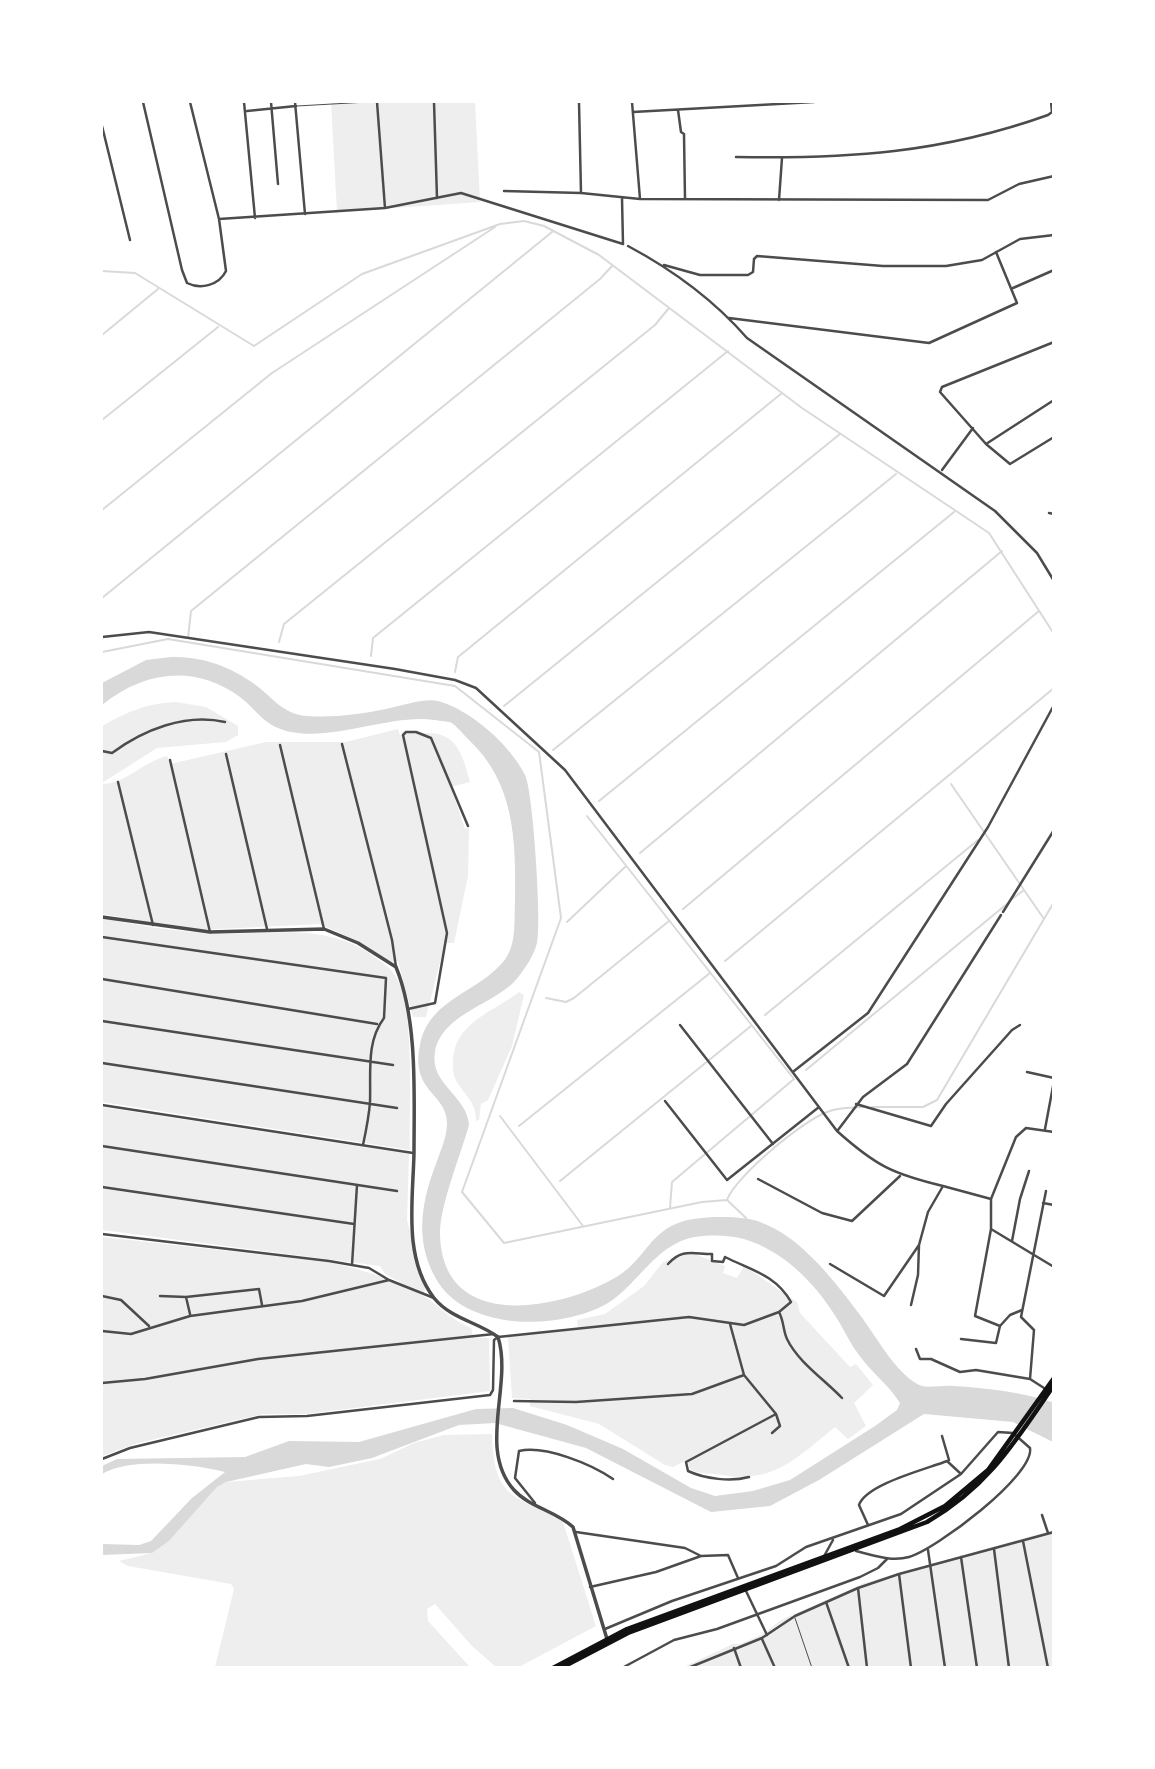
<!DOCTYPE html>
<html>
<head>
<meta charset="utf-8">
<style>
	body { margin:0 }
	#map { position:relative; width:1155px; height:1769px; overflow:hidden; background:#fff; font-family:Inter,sans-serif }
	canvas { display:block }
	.frame { position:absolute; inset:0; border:103px solid #fff; pointer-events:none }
</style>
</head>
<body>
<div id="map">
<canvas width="1155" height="1769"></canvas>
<div class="frame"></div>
</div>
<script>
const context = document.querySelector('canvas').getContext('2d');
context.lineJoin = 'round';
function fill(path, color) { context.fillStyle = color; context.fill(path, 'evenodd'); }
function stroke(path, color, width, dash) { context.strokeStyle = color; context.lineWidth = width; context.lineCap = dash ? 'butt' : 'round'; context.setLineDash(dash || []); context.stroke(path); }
const green = new Path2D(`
	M331,102H475L480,202L337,212Z
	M176,702L206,707L238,726V735L226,742L157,748L102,783V726C127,712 147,703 176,702Z
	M398,729L400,735C409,732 419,733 428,733C458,733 463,757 470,782L451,787L465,829L469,828L468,876L454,943H445L426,1017H413L398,961L390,962L357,941L320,924L199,930L102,914V784C126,784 144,761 167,756L170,764L266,742H346Z
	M102,918C137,925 171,931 207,933C264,937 321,920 372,955C383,963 393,969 398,981C415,1018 409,1107 410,1150L102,1102Z
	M519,992L524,995L512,1046L488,1100L481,1104L479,1120L476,1121C476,1102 466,1097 457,1082C453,1075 453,1069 453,1061C454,1023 493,1012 519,992Z
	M102,1107L409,1154L407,1220L425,1290L423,1295L385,1274L380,1266L102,1230Z
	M102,1237L328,1262C357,1268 408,1283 431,1301C444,1311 454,1321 471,1328L473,1337L489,1338L490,1391L306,1414H263L138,1443L102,1456Z
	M692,1253L725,1266L723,1273L737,1278L744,1266L797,1302L800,1313L850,1367L856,1364L873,1385L854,1403L866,1426L848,1439L835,1427C796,1459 772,1484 722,1475C711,1473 700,1475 690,1469L687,1460L673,1467L665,1465L599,1424L530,1406V1399L512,1398L508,1337L578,1329L577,1320L605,1314L644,1286L663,1262Z
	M492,1434C494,1495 509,1495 560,1518L564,1525L596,1626L519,1667H496L472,1646L435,1604L427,1609L428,1621L470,1667H215L234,1589L231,1584L128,1566L119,1561L152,1553L169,1541L217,1487L226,1482L299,1476L380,1459L414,1443L444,1435Z
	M1053,1530V1667L681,1668L733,1644H740L763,1634L781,1620L864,1583Z`);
const water = new Path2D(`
	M171,657C202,657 224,664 250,681C271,694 280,714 307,716C333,718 361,714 386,709C401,706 424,698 438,701C471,710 510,745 525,775C533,790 542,926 537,943C534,955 526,967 519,976C499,1004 442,1012 435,1052C429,1084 467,1095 469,1125C461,1154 440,1205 440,1233C441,1333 560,1311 618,1276C643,1261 651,1231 681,1222C699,1216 742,1215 760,1222C802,1237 837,1284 863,1319C876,1337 900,1379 922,1386C930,1388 944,1385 953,1386C987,1388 1020,1392 1052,1402L1053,1442L1013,1422L924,1414L819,1480L770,1506L711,1512L586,1448L495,1423L459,1425L372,1458L329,1467L306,1464L226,1482L217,1487L169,1541L152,1553L102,1555V1544L139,1545L151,1541L192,1498L225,1472C192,1464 131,1457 102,1474V1466L117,1459L245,1457L289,1441L359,1442L476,1409L513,1408L567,1425L623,1449L691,1488L715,1496L753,1491L790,1480L875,1426L897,1410L900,1403C889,1385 871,1372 859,1355C849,1342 843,1327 834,1314C813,1281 783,1251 744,1239C726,1234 697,1234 681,1241C651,1254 635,1286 608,1303C560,1331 464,1332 435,1277C414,1238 422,1200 437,1161C441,1149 447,1137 447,1123C447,1093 410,1092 420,1045C429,999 477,993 503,962C517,946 514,921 515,901C516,840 515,783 468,739C463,734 456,725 450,722C449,722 435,720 434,720C385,713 314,751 270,724C258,716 251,705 240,697C195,664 144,671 102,705V683L146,660Z`);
const stream = new Path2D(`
	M102,271L135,273L254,346L362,274L500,224L524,221L544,226L599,255L802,408L989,533L1054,634
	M102,335L158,289
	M102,420L218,327
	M102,510L272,373L495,227
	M102,598L552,232
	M188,638L191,611L600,279L612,266
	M279,642L284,624L655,325L669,308
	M102,652L168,639L455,686L539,752L561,918L462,1192L504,1243L702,1202L727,1200L746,1218
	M371,656L373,638L728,351
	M455,672L458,657L782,393
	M504,706L840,434
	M553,750L896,474
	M951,784L1044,919
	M599,801L954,512
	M587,816L794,1079L672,1182L670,1208
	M640,853L1002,551
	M1012,899L1024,890
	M683,909L1039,611
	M567,922L625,867
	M725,961L1054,688
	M546,998L566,1002L574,998L669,921
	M765,1015L978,840
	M806,1070L1008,903
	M872,1107H923L937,1100L1054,902
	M500,1116L583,1226
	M519,1126L710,973
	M560,1181L751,1026
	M727,1200C735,1177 805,1118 830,1111C840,1107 852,1108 863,1107`);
const service = new Path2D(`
	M297,106L368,102
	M795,1618L812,1668`);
const minor = new Path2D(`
	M143,102L182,270L187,283C201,290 219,285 226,271L219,219L190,102
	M244,102L255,218
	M271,102L278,184
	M295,102L305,214
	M377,102L385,208
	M434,102L437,198
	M579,102L581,193
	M632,102L640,199
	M678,110L681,132L684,134L685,199
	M247,111L296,106
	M633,112L814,102
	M102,126L130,240
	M736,157C848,159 942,153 1048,115L1052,112L1051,102
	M504,191L581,193L640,199L988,200L1019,184L1054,176
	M779,200L782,158
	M219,219L385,208L461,193L623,244L622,198
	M628,246C673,270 713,299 747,338L995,511L1037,553L1054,581
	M664,265L700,275H748L753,272L754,259L757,256L883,266H946L982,260L1020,239L1054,235
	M1013,288L1054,270
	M729,318L929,343L1017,303L996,252
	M1054,342L942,387L940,392L986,444L1010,464L1054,437
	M986,444L1054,400
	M942,470L973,428
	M1049,513L1054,514
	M102,637L149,632L395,669L455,680L476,688L565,770L837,1131C876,1166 893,1174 943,1186
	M342,744L392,940L396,967
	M280,745L324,929
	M102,751L112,753C143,730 185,713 225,722
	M226,754L267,929
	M170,760L210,932
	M118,782L153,925
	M1003,912L1054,830
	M102,937L386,978L384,1018C366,1042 371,1072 370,1102C369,1116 366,1131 363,1145
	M102,979L377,1024
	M408,1009L435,1003L447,933L403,735L406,732H416L431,738L468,826
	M102,1021L393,1065
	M680,1025L773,1144
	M102,1063L397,1108
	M794,1071L868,1013L988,827L1054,705
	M1027,1072L1054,1078
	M665,1101L727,1180L819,1107
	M856,1104L931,1126L946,1104L1012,1030L1020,1025
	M102,1105L413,1153
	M1045,1129L1054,1081
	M838,1130L863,1097L907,1064L1001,915
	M102,1146L397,1191
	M758,1179L822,1213L852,1221L900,1176
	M102,1187L354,1224
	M1043,1203L1054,1205
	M991,1229L1054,1267
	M102,1234L329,1261L369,1268L389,1280
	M1012,1241L1020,1199L1029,1171
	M668,1264C682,1248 693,1254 712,1254V1261L723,1262L725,1257C751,1270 776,1275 791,1302L779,1312
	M830,1264L884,1296L919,1245L928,1212L943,1186L991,1199
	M352,1265L357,1185
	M102,1296L121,1300L149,1326
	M160,1296L186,1297L259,1289L262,1305
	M186,1297L190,1314
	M911,1305L918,1275L919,1245
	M730,1324L744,1375L776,1414L780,1426L772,1433
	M1000,1326L1010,1315L1022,1310
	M102,1331L131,1334L190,1316L302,1301L389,1280L434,1298
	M961,1339L996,1343L1000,1326L975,1316L991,1229V1199L1016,1137L1026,1128L1054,1132
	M916,1349L920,1359H931L960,1372L976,1370L1030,1379
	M102,1383L145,1379L258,1359L494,1334
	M1044,1388L1030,1379L1034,1330L1021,1317L1046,1191
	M514,1401L576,1402L692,1394L744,1375
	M942,1436L949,1460
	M102,1459L130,1448L259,1417L307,1416L490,1395L493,1390L494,1340L498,1337L689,1317L744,1325L779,1312C784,1321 783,1331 787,1339C798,1362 825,1380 842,1398
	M749,1477C731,1482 705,1479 688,1471L686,1462L776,1414
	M535,1503L515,1478L519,1451C545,1445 591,1464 613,1479
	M1042,1515L1048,1533
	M868,1525L859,1505C866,1484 927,1469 947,1461L961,1474
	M576,1532L685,1548L701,1556L728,1555L738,1578
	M1023,1541L1048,1668
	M994,1549L1009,1668
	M928,1550L945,1668
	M961,1557L977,1668
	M823,1558L833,1540
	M899,1574L911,1668
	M590,1587L656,1572L701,1556
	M858,1588L867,1668
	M746,1591L767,1635
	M826,1602L849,1668
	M605,1629L672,1601L776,1566L806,1547L901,1514L961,1474L998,1432L1013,1433L1030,1448C1035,1475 935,1550 909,1557C891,1562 873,1555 856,1551
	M762,1639L775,1668
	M734,1648L741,1668
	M622,1668L674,1640L717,1629L860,1577L878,1568L887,1559
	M688,1668L762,1638L795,1616L858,1588L899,1574L1054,1532`);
const tertiary = new Path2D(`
	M102,917L210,932L324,929L358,943L396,967C418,1021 414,1095 414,1153C413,1200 403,1258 434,1298C451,1319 478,1322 498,1337C513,1384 477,1449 514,1490C529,1507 556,1511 573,1527L607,1639`);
const primary = new Path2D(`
	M553,1668L627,1629L900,1529L945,1506L988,1470L1054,1378
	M561,1668L628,1633L927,1522C988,1487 1015,1442 1054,1385`);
fill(green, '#eee');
fill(water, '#d9d9d9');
stroke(stream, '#d9d9d9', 2);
stroke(service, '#4c4c4c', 1);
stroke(minor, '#4c4c4c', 2.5);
stroke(tertiary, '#4c4c4c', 3.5);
stroke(primary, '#111', 4.5);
</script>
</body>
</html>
